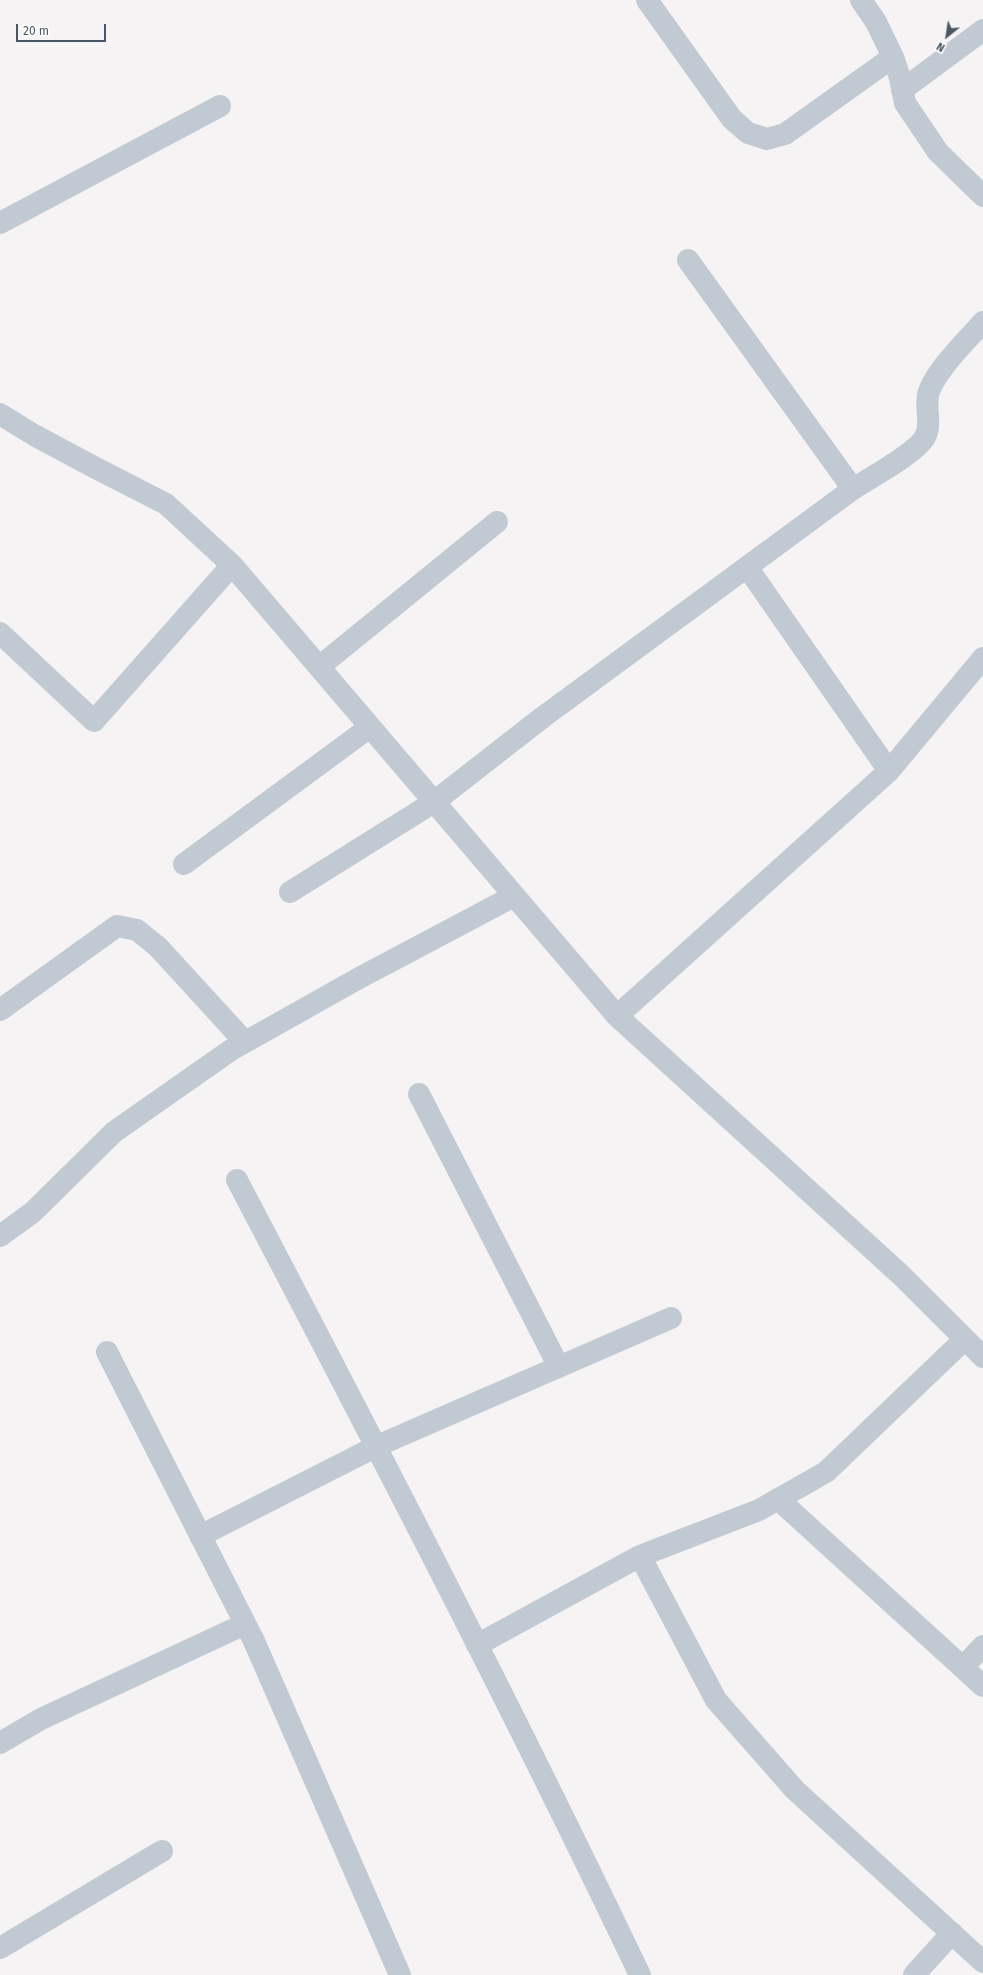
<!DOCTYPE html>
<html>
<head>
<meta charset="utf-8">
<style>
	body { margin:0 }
	#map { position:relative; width:983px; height:1975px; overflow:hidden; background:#f5f3f3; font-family:"Fira Sans",sans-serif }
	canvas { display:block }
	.north { position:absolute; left:927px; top:16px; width:40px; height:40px; -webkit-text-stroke:3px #fff; paint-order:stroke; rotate:210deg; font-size:11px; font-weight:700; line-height:16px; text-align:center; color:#4a5661 }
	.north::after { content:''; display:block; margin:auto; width:14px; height:18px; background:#4a5661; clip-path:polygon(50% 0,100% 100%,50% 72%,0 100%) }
	.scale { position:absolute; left:16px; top:24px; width:90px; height:18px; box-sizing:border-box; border:2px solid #4a5661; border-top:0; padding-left:5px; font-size:12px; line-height:14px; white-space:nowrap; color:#4a5661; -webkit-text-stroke:3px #fff; paint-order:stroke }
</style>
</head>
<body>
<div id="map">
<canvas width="983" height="1975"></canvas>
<div class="north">N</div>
<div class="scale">20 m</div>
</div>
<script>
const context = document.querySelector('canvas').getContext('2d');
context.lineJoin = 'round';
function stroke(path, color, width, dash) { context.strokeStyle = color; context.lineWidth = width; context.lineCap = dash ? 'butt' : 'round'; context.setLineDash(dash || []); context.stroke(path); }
const street = new Path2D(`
	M647,0L732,119L748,133L767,139L785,134L893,57
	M861,0L876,22L893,57L900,78L905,103L938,152L983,196
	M902,90L983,30
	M0,223L220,106
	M688,260L853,489C871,477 911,456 923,440C933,427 925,410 928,395C933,373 967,340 983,322
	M0,414L34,435L90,465L166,504L232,565L617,1016L902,1276L983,1357
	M747,567L889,771
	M0,633L94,721L232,565
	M319,667L497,522
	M184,864L370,727
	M290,892L434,802L543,717L853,489
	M0,1010L117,926L137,930L158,947L245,1042
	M617,1016L889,771L983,658
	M419,1094L559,1367
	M237,1180C375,1443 512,1707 640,1975
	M0,1236L33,1212L114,1132L231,1050L361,977L514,896
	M107,1352L254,1641L400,1975
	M778,1499L983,1686
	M200,1536L377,1446L671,1318
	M640,1556L716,1700L795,1790L983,1962
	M477,1645L640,1556L759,1510L826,1472L965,1339
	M963,1667L983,1646
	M0,1743L41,1719L245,1624
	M0,1948L162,1851
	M914,1975L952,1933`);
stroke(street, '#c1cad2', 22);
</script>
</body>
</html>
